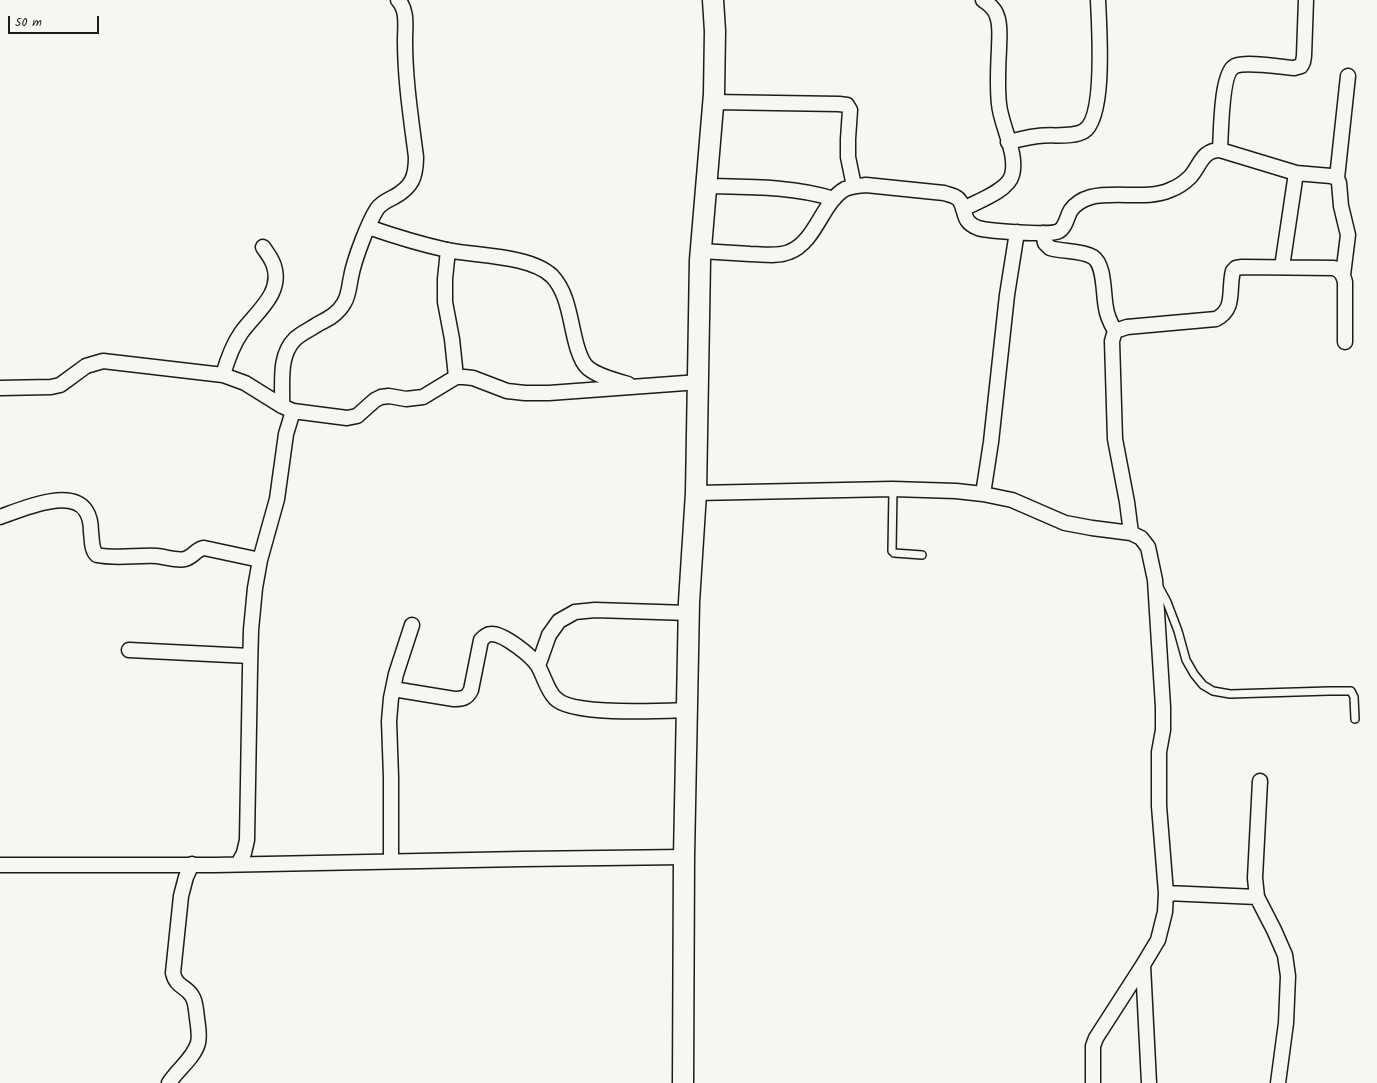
<!DOCTYPE html>
<html>
<head>
<meta charset="utf-8">
<style>
	body { margin:0 }
	#map { position:relative; width:1377px; height:1083px; overflow:hidden; background:#f6f6f2; font-family:Kalam,sans-serif }
	canvas { display:block }
	.scale { position:absolute; left:8px; top:16px; width:91px; height:18px; box-sizing:border-box; border:2px solid #1c1c1c; border-top:0; padding-left:5px; font-size:12px; line-height:14px; white-space:nowrap; color:#1c1c1c; -webkit-text-stroke:3px #f6f6f2; paint-order:stroke }
</style>
</head>
<body>
<div id="map">
<canvas width="1377" height="1083"></canvas>
<div class="scale">50 m</div>
</div>
<script>
const context = document.querySelector('canvas').getContext('2d');
context.lineJoin = 'round';
function stroke(path, color, width, dash) { context.strokeStyle = color; context.lineWidth = width; context.lineCap = dash ? 'butt' : 'round'; context.setLineDash(dash || []); context.stroke(path); }
const lane = new Path2D(`
	M893,489L892,551L894,553L922,555
	M1159,587L1167,602L1178,631L1186,660L1194,674L1203,685L1213,691L1230,694L1329,691H1351L1354,697L1355,719`);
const street = new Path2D(`
	M713,102L839,104L847,105L850,110L848,139V157L854,186
	M1008,142C1018,140 1028,137 1038,136C1051,134 1073,138 1084,131C1106,117 1099,26 1098,0
	M1220,150C1221,134 1221,72 1235,66C1246,61 1280,67 1294,68L1301,66L1303,62L1304,56L1306,0
	M1337,178L1348,76
	M705,186C748,187 793,186 834,199
	M963,209C976,202 1008,191 1012,175C1018,154 1001,126 999,104C997,86 998,68 999,49C999,39 1001,26 997,16C995,9 989,4 983,0
	M368,227C394,236 420,244 447,250C476,256 530,255 552,276C570,295 570,326 578,350C580,356 583,364 588,368C599,377 615,380 628,384
	M1043,233L1045,243L1050,248C1063,252 1081,250 1093,257C1105,265 1103,294 1106,308C1107,316 1111,324 1115,331
	M448,250L445,279V302L452,339L456,377
	M701,251C717,252 733,253 750,254C762,254 777,257 789,252C816,242 822,202 845,189C852,186 859,186 866,185L944,193C950,195 957,196 960,201C967,212 961,221 978,228C988,231 1051,236 1059,231C1066,227 1067,216 1071,210C1076,203 1084,199 1091,197C1115,191 1148,200 1170,190C1178,187 1184,183 1190,177C1200,166 1202,150 1220,150L1296,173L1331,176L1337,178L1339,183L1341,206L1348,235L1343,275
	M1282,267L1296,173
	M223,375C227,361 232,346 241,333C255,313 283,294 274,266C272,259 267,253 263,247
	M0,388L51,387L60,385L67,380L86,366L103,361L223,375L245,383L282,406L293,411L347,418L357,416L375,400L381,397L389,396L406,399L423,397L456,377H464L473,378L507,391L525,393H549L699,382
	M282,406C283,383 278,356 295,339C301,333 311,329 318,324C328,319 338,314 344,303C349,295 349,286 351,277C354,260 368,223 377,209C381,203 388,200 394,197C412,187 416,177 416,157C411,118 405,80 405,41C405,27 408,10 398,0
	M696,493L893,489L956,491L983,494L1012,500L1065,523L1092,528L1131,533L1141,538L1148,547L1155,580L1163,707V730L1159,752V806L1166,893L1165,912L1158,940L1143,965L1096,1038L1093,1046V1083
	M983,494L991,442L1007,295L1017,232
	M0,517C20,510 71,487 86,511C90,517 91,525 91,532C92,538 91,550 97,555C116,559 137,555 157,556C166,557 177,561 185,559C193,557 196,549 204,548L260,560
	M1131,533L1127,502L1115,439L1112,341L1115,331L1127,327L1216,319C1236,309 1228,290 1233,271L1236,268L1242,267L1334,268C1341,271 1343,274 1345,282V342
	M129,650L250,656
	M538,666L549,635L559,621L575,612L595,610L689,613
	M393,689L454,699C463,699 467,698 471,690L481,640C484,637 487,634 491,634C503,633 532,656 538,666C544,676 547,690 555,698C571,716 661,711 687,710
	M1260,781L1255,878L1257,897L1274,930L1285,955L1288,976L1286,1023L1278,1083
	M391,861V777L389,721L391,698L396,674L412,625
	M238,864L244,853L247,840L250,669L251,630L255,588L260,560L277,499L286,434L293,411
	M0,865H215L522,859L684,857
	M1166,893L1257,897
	M1143,965L1149,1083
	M169,1083C177,1070 194,1058 198,1043C200,1035 198,1026 197,1018C196,1011 196,1002 192,996C186,986 176,987 173,973L181,896L186,877L192,864`);
const secondary = new Path2D(`
	M683,1083L684,857L689,602L696,493L700,260L714,94L715,31L713,0`);
stroke(lane, '#1c1c1c', 10);
stroke(street, '#1c1c1c', 17);
stroke(secondary, '#1c1c1c', 23);
stroke(lane, '#f6f6f2', 7);
stroke(street, '#f6f6f2', 14);
stroke(secondary, '#f6f6f2', 20);
</script>
</body>
</html>
